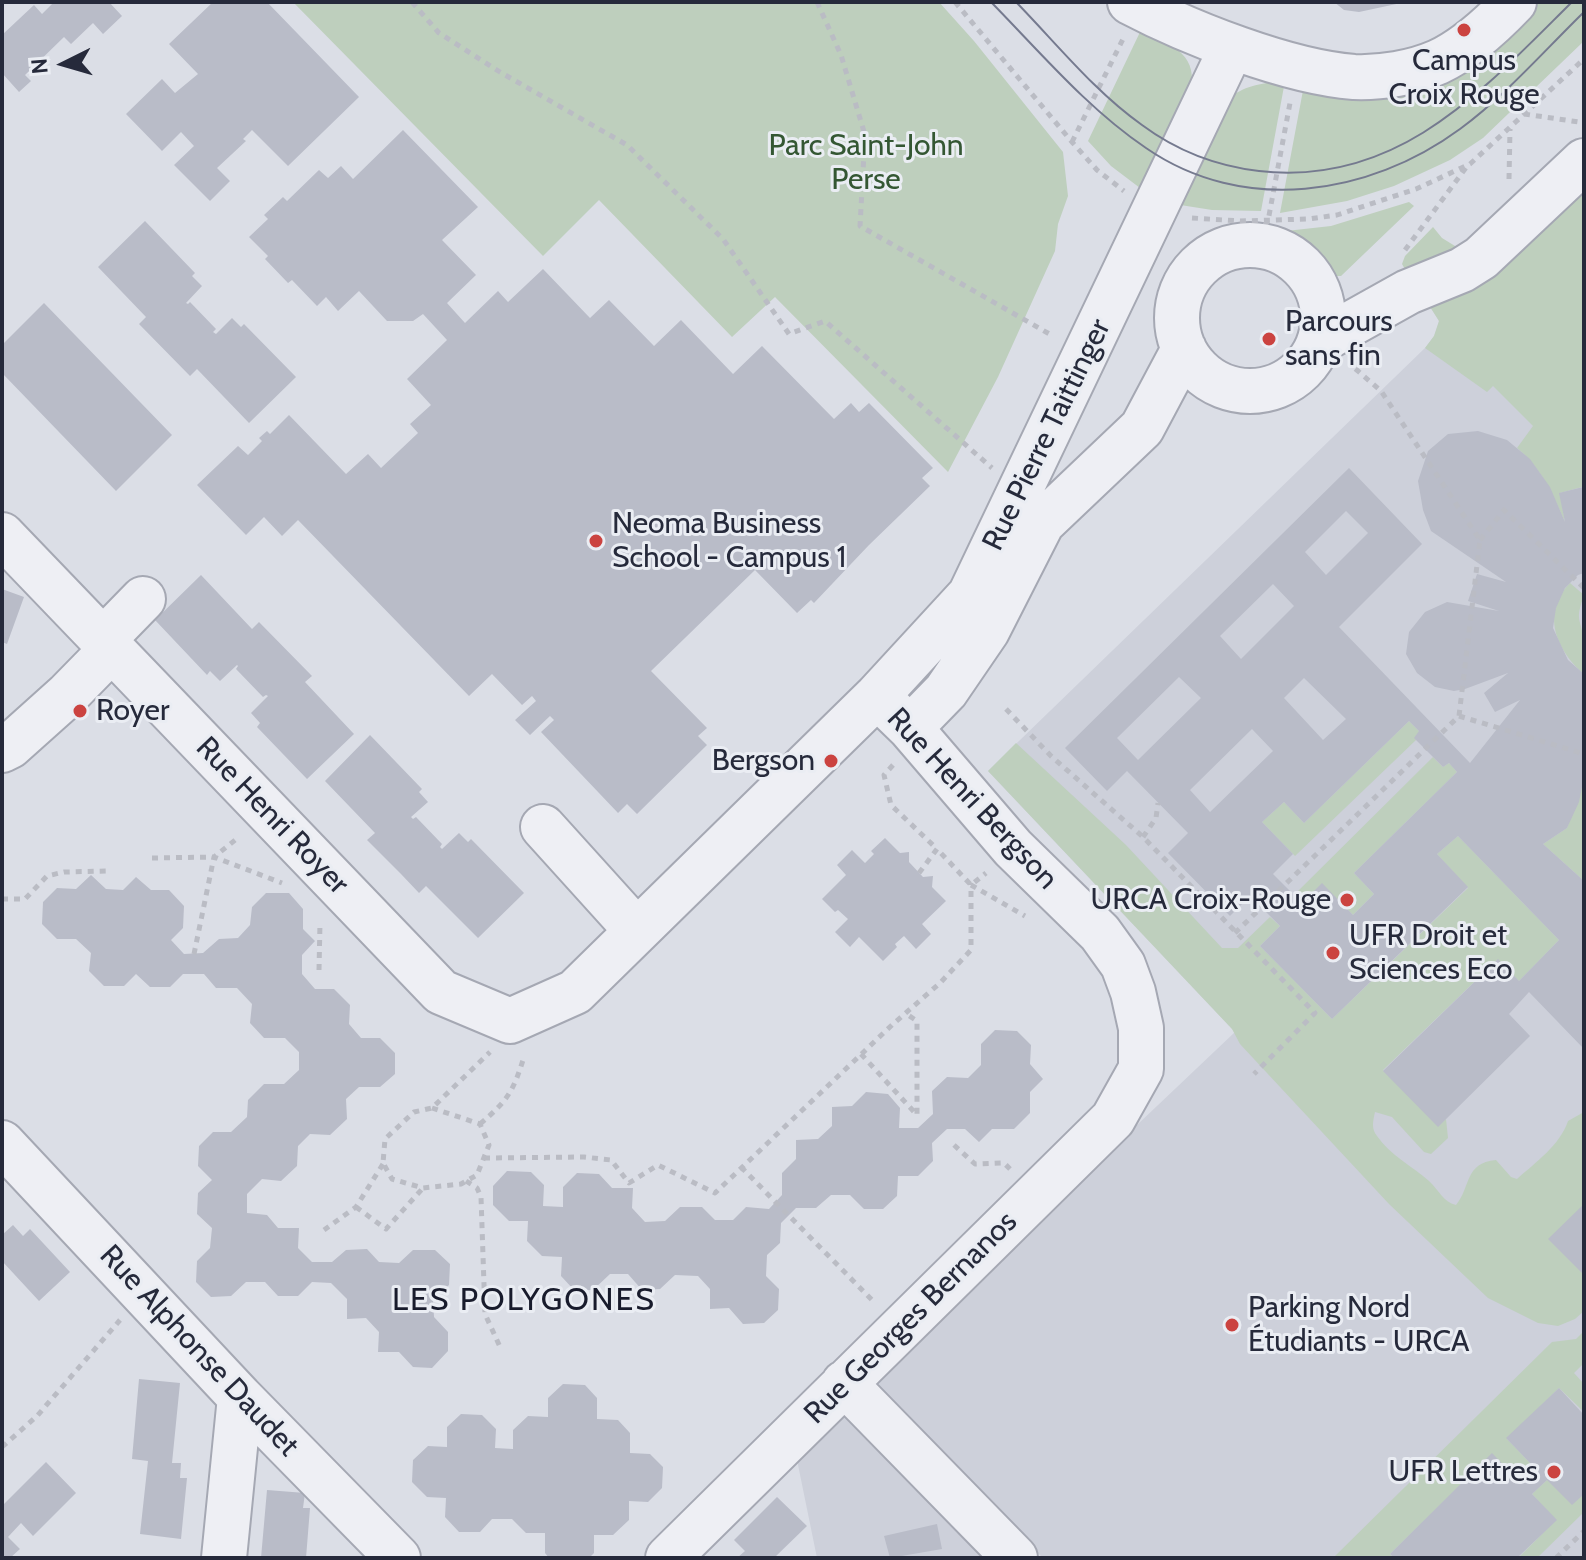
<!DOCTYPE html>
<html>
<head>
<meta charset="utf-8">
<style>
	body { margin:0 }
	#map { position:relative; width:1586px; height:1560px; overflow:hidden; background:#dbdee6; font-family:Cabin,sans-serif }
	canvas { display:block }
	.frame { position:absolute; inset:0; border:4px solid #262a3b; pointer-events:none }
	.north { position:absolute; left:24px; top:24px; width:80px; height:80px; -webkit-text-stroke:6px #eaedf3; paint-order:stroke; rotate:265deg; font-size:22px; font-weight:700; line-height:32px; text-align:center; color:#262a3b }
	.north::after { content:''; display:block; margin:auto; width:28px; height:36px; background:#262a3b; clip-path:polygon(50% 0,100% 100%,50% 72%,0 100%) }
</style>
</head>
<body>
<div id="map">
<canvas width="1586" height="1560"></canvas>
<div class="frame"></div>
<div class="north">N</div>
</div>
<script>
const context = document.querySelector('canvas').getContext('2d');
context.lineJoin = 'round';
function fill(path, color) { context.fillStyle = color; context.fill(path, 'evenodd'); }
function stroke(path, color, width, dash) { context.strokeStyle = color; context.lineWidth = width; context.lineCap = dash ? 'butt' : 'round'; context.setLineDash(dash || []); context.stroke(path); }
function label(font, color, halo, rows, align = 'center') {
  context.font = font + ' Cabin,sans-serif'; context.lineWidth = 6; context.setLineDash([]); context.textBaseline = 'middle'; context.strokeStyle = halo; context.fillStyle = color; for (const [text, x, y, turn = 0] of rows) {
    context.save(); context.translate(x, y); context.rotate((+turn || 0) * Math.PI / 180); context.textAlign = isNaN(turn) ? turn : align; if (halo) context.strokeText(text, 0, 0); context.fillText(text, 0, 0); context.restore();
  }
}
const built = new Path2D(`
	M1584,173V1558H1043L865,1383L1235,1032L988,771L1425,348L1434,336L1439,321L1427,302Z
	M844,1408L1003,1558H817L796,1455Z`);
const green = new Path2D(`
	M293,2H939L974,41L1063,152L1068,196L1058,224L1055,251L998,377L948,472L775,297L732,337L599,200L543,256Z
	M1533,2H1584V41L1483,138L1450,160L1394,186L1347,201L1280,213L1304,85L1354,92Z
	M1141,30C1164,42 1193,50 1192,80L1140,188L1111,166L1088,141Z
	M1285,81L1261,211L1212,210L1174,204C1183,184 1192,165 1201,145C1222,99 1231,85 1285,81Z
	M1584,173V490L1582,487L1560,493L1565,522C1553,494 1541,468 1517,448L1533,426L1493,386L1487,392L1425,348L1434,336L1439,321L1427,302Z
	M1409,202L1414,206L1341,276H1337L1319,252L1286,231L1331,226Z
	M1433,227L1442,238L1468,254L1406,271L1402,264L1405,256Z
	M1570,583L1584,595C1575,621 1580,616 1584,640C1586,651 1584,663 1584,674C1557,651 1540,613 1570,583Z
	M1409,721L1419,731L1416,740L1295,856L1262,822L1284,802L1304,823Z
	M1016,743L1126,845L1222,948H1238L1270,917L1280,926L1260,946L1332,1019L1468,888L1437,854L1458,836L1559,940L1519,981L1497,960L1383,1070L1438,1126L1446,1119L1448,1138L1431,1154L1424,1152L1392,1117L1375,1112C1373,1121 1371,1129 1377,1136C1390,1155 1412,1166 1429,1181C1439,1190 1443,1202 1456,1205C1471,1187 1464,1163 1496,1160L1511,1177L1517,1179C1536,1162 1560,1145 1568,1121L1584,1112V1311L1575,1319L1558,1326L1538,1323L1488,1298L1389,1204L1240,1044L1232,1029L988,771Z
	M1433,757L1443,767L1449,763L1457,772L1354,873L1374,894L1353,915L1322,884L1302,903L1294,895Z
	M1584,777V881L1543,844L1567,828Z
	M1584,1331V1363L1574,1373L1584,1384V1412L1559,1388L1507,1439L1532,1465L1517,1479L1492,1454L1390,1554L1394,1558H1333L1552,1342L1576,1339Z
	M1547,1480L1584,1494V1512L1537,1558H1518L1556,1520L1532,1494Z`);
const building = new Path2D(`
	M54,2H109L122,16L103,34L93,23L71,44L64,37L25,75L31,81L19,92L2,73V35L34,5L42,14Z
	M213,2H267L359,97L288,166L252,130L243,139L246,141L217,168L230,181L210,201L174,165L194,146L181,132L162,151L126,114L162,79L175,93L198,74L169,44Z
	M1334,2H1401V3L1359,12L1344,10Z
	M403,130L478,207L442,240L476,275L447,303L465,323L498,291L508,302L543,269L590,318L609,300L654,346L681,320L733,374L762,346L834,419L851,403L859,412L869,403L933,468L922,478L930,486L869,545L814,603L811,600L797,613L755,570L651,671L707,728L698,736L707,745L637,814L627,804L618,813L541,732L554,720L550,716L530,735L515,720L536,701L532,696L522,705L492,674L469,696L298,520L282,536L264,517L246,535L197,485L238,446L248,455L262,441L259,438L267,431L270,434L289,415L346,474L368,454L381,468L418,433L410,424L431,405L407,379L447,340L423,314L413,321H387L359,291L338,311L326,297L317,306L292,280L288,283L265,259L268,256L249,237L268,219L264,215L283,197L287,201L319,170L328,178L341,166L353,179Z
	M145,221L195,273L192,276L202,286L186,303L188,304L190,302L216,329L213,332L216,334L232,318L241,327L244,324L296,377L249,423L197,369L190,376L139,324L146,317L98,267Z
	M44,303L172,435L116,491L2,373V345Z
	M1478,431L1507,440L1530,459L1550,487L1565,522L1559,493L1583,487L1584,490V573L1578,575L1565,588L1556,608L1553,628L1568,660L1584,674V777L1579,802L1567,828L1543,844L1584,881V1049L1529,992L1509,1014L1530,1036L1438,1127L1383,1071L1498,959L1519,981L1559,940L1458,836L1437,854L1468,887L1332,1019L1260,946L1280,926L1250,896L1230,916L1168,853L1188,833L1127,771L1107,791L1065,748L1349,468L1422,544L1339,627L1470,763L1520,700L1495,712L1484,693L1508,673L1465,689L1454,691L1435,687L1417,673L1406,654L1409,632L1425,612L1447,602L1499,611L1468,601L1477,574L1506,582L1431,531L1423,510L1418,481L1428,451L1448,434ZM1346,511L1368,533L1326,575L1305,552ZM1273,584L1294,606L1241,659L1220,636ZM1179,677L1201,698L1138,760L1117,738ZM1304,678L1346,719L1323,740L1284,698ZM1409,721L1419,731L1414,738L1443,767L1449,763L1457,772L1354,873L1374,894L1353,915L1322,883L1302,903L1273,874L1293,854L1262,822L1284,802L1304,823ZM1252,729L1273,751L1210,812L1190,790Z
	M201,575L252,629L259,622L312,676L305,682L354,734L307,779L257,727L260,723L251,713L268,696L266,695L263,697L236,669L238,666L237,665L220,681L210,671L207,675L155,620Z
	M2,589L24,597L7,644L2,642Z
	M370,735L422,789L419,792L428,802L411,817L413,819L416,817L442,844L440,847L442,849L459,833L468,842L471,839L524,893L478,938L426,886L419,893L401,874L367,840L375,833L325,781Z
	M885,838L900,853L909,852V862L923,877L933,876L932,887L946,901L922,924L931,934L916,949L904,936L895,944L897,947L883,961L859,937L850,947L835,932L848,919L838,910L835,912L822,899L846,875L837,865L852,850L865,863L874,854L871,851Z
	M91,875L106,889L123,890L136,877L151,890H169L184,906L183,928L171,940L184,954L203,953L219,939L238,938L250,925L252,907L266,893H289L303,909V929L315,941L302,955V974L315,989H334L350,1005L349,1024L361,1038H380L395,1053V1074L380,1087H359L346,1099L347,1119L330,1135L310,1134L298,1146L297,1166L281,1181L262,1179L247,1194V1213L267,1215L278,1228H299L298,1248L312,1262H332L346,1250L367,1249L379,1262L399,1263L413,1250H435L450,1264L449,1285L433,1300L434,1317L448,1332V1351L432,1368L413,1367L399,1352H378L379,1332L366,1318L347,1319V1299L331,1283L312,1282L298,1296H278L265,1282H246L231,1296L211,1297L196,1282L197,1261L210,1248L212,1228L197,1214L198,1193L212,1180L198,1166L199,1146L213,1132H231L247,1117L248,1100L264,1084H284L299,1070V1052L285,1038H264L250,1023L252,1004L237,988H216L204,974H183L170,987H150L136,974L124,986H104L89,971L91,953L76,939H57L42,924L43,902L57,888L76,889Z
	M995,1030L1017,1031L1031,1045L1030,1064L1043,1079L1030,1092V1113L1014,1129H992L979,1142L965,1129H947L932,1143L933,1161L918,1176H898L897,1196L883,1209H864L850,1195H831L816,1208H796L781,1223L780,1243L767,1255L766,1276L779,1289L778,1310L764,1323L743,1324L729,1308L710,1309V1289L698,1276L675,1275L660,1289L642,1290L628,1274H610L593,1290H574L561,1276L562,1257L542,1256L527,1241L528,1221H509L493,1205V1186L507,1171L531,1172L544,1185L543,1206L563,1207V1187L577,1173L599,1174L612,1188H633L632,1208L645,1222L665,1221L680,1207H702L715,1220H733L746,1207L769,1209L782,1195V1173L796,1159V1140L818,1139L832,1126V1107L852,1106L866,1092L888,1094L900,1108L899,1128H918L933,1114L932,1091L947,1077L968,1078L981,1065V1044Z
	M1584,1204V1275L1548,1239Z
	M13,1225L23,1236L30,1229L70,1272L39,1301L2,1261V1235Z
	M139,1379L180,1383L172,1463H181L180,1478H187L181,1539L140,1534L148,1461L132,1459Z
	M563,1384L585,1385L597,1398V1419L618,1420L630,1433V1453L650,1454L663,1467L662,1488L648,1502L629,1501V1520L613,1535H594V1553L589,1558H549L545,1553V1533H526L512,1519H492L480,1532H459L445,1517L446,1498L427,1497L412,1482L413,1460L428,1446L447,1447V1427L461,1414L482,1415L496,1429L495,1448L513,1449V1430L528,1416L548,1417V1398Z
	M1559,1388L1584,1415V1494L1572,1505L1547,1480L1532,1494L1557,1520L1517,1558H1394L1390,1554L1492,1453L1517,1479L1532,1465L1506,1438Z
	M46,1462L76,1493L33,1536L21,1523L8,1537L20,1549L10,1558H2V1506Z
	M267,1490L305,1493L303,1508H310L306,1558H261Z
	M777,1497L807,1526L774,1558H737L745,1551L734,1540Z
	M937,1524L942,1549L890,1558L884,1536Z`);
const path = new Path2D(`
	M412,2L439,33L500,72L627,145L723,239L789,334L825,321L992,468
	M817,2L841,55L865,135L860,226L1053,336
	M955,2L1072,142L1097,170L1124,191
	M1524,114L1579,122
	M1072,142L1123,39
	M1509,179L1510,129
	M1192,218L1240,221L1309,219L1337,215L1416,189L1470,164L1584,59
	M1249,245L1268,221L1290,103
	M1405,250L1468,165
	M1480,540L1504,510L1584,588
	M1006,709L1051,756L1143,837L1315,1013L1254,1074
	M1459,716L1584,754
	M893,765L884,775L891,805L937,849
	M1143,837L1156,818L1158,803
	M152,858L214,857L282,883
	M919,873L937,849L971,885L986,873
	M2,899H25L47,876L64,872L111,871
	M1235,933L1459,716L1480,540L1381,391L1351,365
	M194,954L214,857L239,837
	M319,970L320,923
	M861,1054L917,1115V1021L905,1013
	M432,1108L480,1124L489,1145L477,1175L461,1184L423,1188L392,1179L383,1163L385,1139L414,1112L432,1108L490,1052
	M480,1124C508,1100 513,1092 524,1057
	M954,1145L975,1164L1004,1163L1010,1169
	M484,1158L584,1157L611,1160L629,1183L658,1165L715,1193L892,1025L940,983L971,950V885L1025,916
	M741,1167L875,1303
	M466,1181L477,1188L481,1197L485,1314L501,1349
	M356,1207L386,1229L423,1188
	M324,1230L356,1207L383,1164
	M2,1447L37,1416L120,1320
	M1556,1558L1584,1531`);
const minor = new Path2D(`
	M1130,2C1189,33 1288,72 1354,77C1381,78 1413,73 1438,62C1466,49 1493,24 1514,2
	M1177 318a73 73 0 1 1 146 0a73 73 0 1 1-146 0Z
	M1322,340L1408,292L1462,270L1481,258L1584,161
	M2,535L441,992L510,1021L575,992L877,696L970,595L1232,47
	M103,640L143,599
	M910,728L946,691L987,631L1042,523L1142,428L1184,349
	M2,750L10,746L67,695L112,649
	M543,827L637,931
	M2,1143L240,1397L398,1558
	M844,1383L1015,1558
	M224,1558L240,1397
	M668,1558L1113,1119L1141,1069V1028L1133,992L1123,965L1100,933L1013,848L910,728L877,696`);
const tram = new Path2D(`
	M991,2C1040,52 1088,109 1146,148C1243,215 1369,196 1460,129C1505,96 1544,51 1584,12
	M1016,2C1056,43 1095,92 1142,125C1177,151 1216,166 1259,171C1398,187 1483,90 1572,2`);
const markers = [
	[1464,30,8,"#cb4340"],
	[1269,339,8,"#cb4340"],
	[596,541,8,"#cb4340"],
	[80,711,8,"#cb4340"],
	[831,761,8,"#cb4340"],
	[1347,900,8,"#cb4340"],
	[1333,953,8,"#cb4340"],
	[1232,1325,8,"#cb4340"],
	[1554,1472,8,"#cb4340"]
];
const poiNames = [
	["Campus",1464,61,"center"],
	["Croix Rouge",1464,95,"center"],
	["Parcours",1285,322],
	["sans fin",1285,356],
	["Neoma Business",612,524],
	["School - Campus 1",612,558],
	["Royer",96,711],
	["Bergson",815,761,"right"],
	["URCA Croix-Rouge",1331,900,"right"],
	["UFR Droit et",1349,936],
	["Sciences Eco",1349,970],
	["Parking Nord",1248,1308],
	["Étudiants - URCA",1248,1342],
	["UFR Lettres",1538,1472,"right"]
];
const parkNames = [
	["Parc Saint-John",866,146],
	["Perse",866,180]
];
const streetNames = [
	["Rue Pierre Taittinger",1047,435,-64],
	["Rue Henri Bergson",972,799,47],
	["Rue Henri Royer",272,816,46],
	["Rue Georges Bernanos",911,1318,-45],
	["Rue Alphonse Daudet",199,1351,47]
];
const neighbourhoodNames = [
	["LES POLYGONES",524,1301]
];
fill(built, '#cdd0da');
fill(green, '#becfbd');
fill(building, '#b9bcc8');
stroke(minor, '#a5a8b3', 48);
stroke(path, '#babcc4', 5, [6, 6]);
stroke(minor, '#eeeff4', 44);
stroke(tram, '#757a8f', 2);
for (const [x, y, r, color] of markers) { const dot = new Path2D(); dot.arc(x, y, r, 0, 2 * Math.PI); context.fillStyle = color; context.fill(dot); stroke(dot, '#eaedf3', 3); }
label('30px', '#262a3b', '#eaedf3', poiNames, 'left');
label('30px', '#345733', '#eaedf3', parkNames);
label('30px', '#262a3b', '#eaedf3', streetNames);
context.letterSpacing = '2px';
label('32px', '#181b2c', '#eaedf3', neighbourhoodNames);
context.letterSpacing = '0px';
</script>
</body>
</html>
